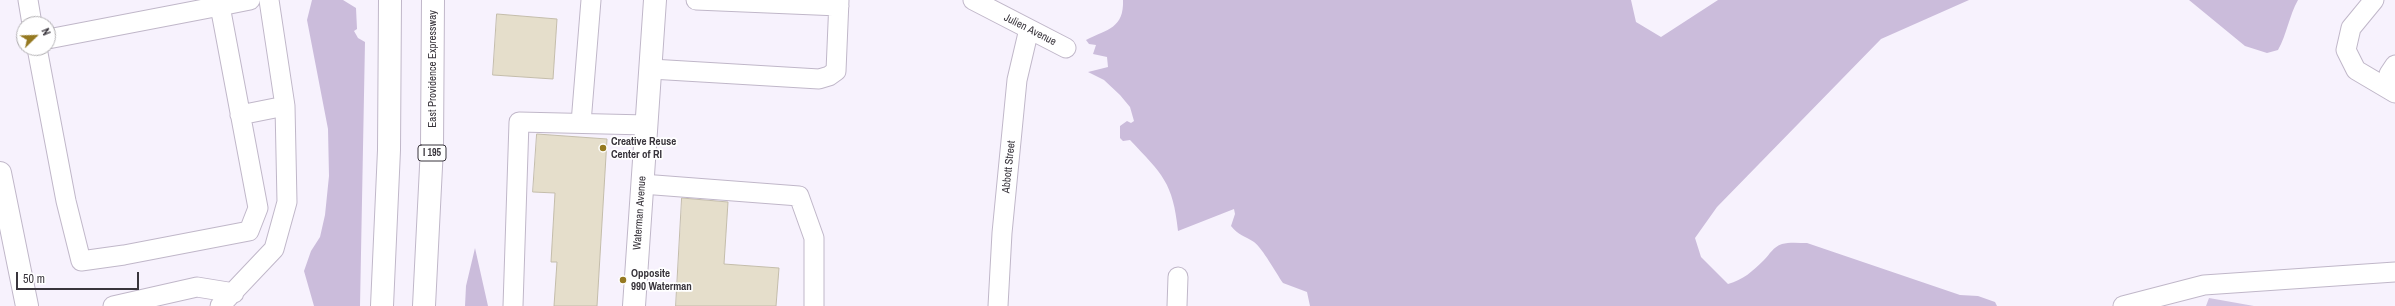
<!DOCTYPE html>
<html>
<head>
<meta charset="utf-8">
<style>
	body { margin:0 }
	#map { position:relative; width:2395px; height:306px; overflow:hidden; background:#f7f2fd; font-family:"Archivo Narrow",sans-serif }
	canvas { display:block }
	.north { position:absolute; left:16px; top:16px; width:40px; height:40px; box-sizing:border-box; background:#fff; border:1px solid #b0aeb1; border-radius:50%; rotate:67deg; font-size:11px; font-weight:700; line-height:16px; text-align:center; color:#39353c }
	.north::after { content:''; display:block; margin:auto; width:14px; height:18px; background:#957921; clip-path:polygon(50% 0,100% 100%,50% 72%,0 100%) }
	.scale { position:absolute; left:16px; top:272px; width:123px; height:18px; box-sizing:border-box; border:2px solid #39353c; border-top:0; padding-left:5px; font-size:12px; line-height:14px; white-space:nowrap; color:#39353c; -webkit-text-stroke:3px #fff; paint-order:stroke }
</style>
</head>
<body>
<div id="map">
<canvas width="2395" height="306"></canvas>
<div class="north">N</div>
<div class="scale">50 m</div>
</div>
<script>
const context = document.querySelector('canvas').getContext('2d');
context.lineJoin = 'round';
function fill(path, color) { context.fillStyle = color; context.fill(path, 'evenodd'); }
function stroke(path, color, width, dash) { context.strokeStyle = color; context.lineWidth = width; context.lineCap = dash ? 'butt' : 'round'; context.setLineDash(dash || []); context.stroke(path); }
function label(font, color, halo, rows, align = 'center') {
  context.font = font + ' "Archivo Narrow",sans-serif'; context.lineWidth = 3.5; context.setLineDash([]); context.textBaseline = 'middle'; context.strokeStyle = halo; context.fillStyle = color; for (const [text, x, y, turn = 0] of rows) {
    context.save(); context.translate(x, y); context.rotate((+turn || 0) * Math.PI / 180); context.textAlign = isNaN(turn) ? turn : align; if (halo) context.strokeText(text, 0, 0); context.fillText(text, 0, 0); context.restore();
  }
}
const green = new Path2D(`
	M2209,298L2254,306H2206Z`);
const forest = new Path2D(`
	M312,0H343L356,8L357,29L354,31L358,38L365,42L360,306H314L304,271L311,251L320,237L325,215L329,176L328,129L307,20Z
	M1123,0H1631L1636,22L1661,37L1718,0H1969L1881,39L1717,207L1695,238L1701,257L1728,284C1743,280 1753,271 1764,260C1770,254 1773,247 1782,244C1789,242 1799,243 1807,243L1960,295L1978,296L1995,302L1997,306H1310L1307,292L1283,283C1276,273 1263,249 1254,242C1245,236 1238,235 1231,226L1235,214L1234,209L1178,231C1173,182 1162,174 1130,140L1123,141L1120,138V126L1127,121L1131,123L1134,121L1130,107L1120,95L1104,80L1088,72L1108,67L1107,57L1093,54L1096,45L1089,44L1086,40C1108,29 1124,28 1123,0Z
	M2189,0H2298C2289,16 2287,34 2278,50L2267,53L2245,46Z
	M475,248L488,306H465L466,286Z`);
const building = new Path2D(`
	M497,14L557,19L553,79L493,75Z
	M537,134L607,139L597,306H554L557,262H551L555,193L533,192Z
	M682,198L728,202L724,264L779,268L776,306H676Z`);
const minor = new Path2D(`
	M28,0L32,24
	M696,0L839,6
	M973,0L1066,48
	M2374,0L2351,28L2346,50L2356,70L2395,93
	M48,39L220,6
	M37,48L66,201L81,261L124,255L249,231L258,208L220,6L250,0
	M651,69L819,79L829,76L836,71L839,0
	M2390,89L2389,74L2395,65
	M240,115L285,106
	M581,123L591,0
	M642,184L799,196L814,238V306
	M113,306L197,287L234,293
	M220,306L274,249L287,202L285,106L269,0
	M513,306L519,122L647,125
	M998,306L1002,233L1017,80L1029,29
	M1177,306L1178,277
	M2123,306L2204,285L2395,272`);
const major = new Path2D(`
	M0,173L27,306
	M634,306L655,0`);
const highway = new Path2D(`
	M382,306L389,150L390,0
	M424,306L432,147L433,0`);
const markers = [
	[603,148,4,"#957921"],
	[623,280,4,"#957921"]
];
const shields = [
	[432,153,28]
];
const shieldNames = [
	["I 195",432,153]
];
const streetNames = [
	["Julien Avenue",1030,30,27],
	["East Providence Expressway",433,69,-90],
	["Abbott Street",1009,167,-84],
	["Waterman Avenue",640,213,-86]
];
const poiNames = [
	["Creative Reuse",611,142],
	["Center of RI",611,155],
	["Opposite",631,274],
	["990 Waterman",631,287]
];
fill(green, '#d2c4e1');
fill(forest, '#cbbcdb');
fill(building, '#e5decb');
stroke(building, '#c4bdab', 1);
stroke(minor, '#c0b7c9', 21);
stroke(major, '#c0b7c9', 24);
stroke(highway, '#c0b7c9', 24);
stroke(minor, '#fff', 19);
stroke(major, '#fff', 22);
stroke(highway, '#fff', 22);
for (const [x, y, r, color] of markers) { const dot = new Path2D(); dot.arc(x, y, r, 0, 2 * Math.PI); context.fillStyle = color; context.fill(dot); stroke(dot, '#fff', 1.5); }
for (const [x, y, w] of shields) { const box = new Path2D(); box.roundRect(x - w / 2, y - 8, w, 16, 3); context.fillStyle = '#fff'; context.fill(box); stroke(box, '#39353c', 1); }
label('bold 10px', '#39353c', null, shieldNames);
label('11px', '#39353c', '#fff', streetNames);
label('bold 11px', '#39353c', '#fff', poiNames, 'left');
</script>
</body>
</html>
